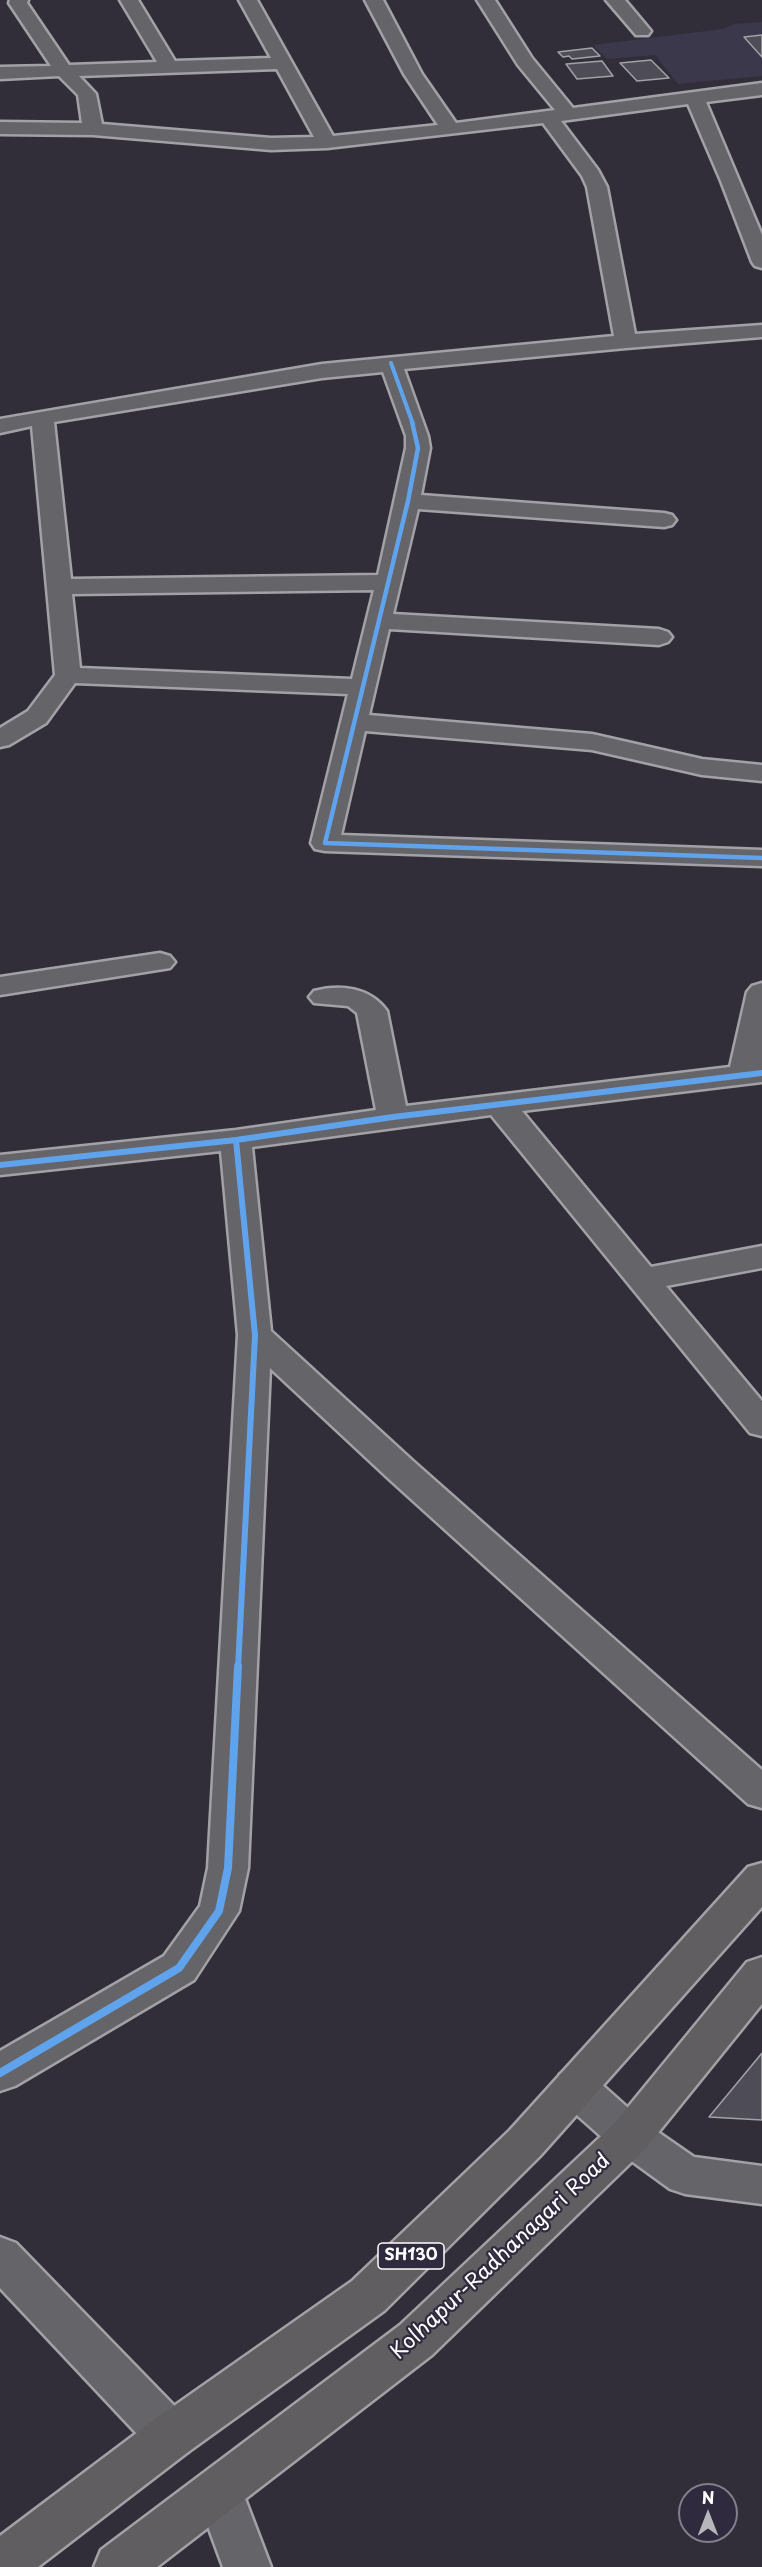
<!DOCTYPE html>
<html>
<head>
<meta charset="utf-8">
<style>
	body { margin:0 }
	#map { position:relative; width:762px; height:2567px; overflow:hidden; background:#312e39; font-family:"Playpen Sans",sans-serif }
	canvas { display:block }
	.north { position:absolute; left:678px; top:2483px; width:60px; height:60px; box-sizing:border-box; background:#2f2a3d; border:2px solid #827f8b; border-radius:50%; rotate:0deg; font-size:16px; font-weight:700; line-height:24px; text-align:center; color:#fff }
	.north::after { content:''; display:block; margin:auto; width:21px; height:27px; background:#b7b6ba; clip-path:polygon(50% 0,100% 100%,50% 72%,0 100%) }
</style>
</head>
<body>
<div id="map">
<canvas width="762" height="2567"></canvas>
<div class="north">N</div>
</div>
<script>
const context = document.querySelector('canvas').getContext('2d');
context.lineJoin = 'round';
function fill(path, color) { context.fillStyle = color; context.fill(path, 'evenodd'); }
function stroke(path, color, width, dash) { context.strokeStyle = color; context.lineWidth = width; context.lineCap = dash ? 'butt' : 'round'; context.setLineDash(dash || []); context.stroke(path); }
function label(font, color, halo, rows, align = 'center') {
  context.font = font + ' "Playpen Sans",sans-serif'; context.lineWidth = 4.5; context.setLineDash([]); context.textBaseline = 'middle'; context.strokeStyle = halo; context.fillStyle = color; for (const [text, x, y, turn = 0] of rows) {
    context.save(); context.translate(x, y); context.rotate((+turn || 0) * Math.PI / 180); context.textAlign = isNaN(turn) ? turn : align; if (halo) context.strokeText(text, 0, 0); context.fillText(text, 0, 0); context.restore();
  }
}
const built = new Path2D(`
	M762,22V76L678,84L655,55L607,59L593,45L723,29L734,24Z`);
const building = new Path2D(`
	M762,35V57L744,37Z
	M592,48L600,56L572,59L569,56L563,57L558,52Z
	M651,60L669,78L637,81L620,63Z
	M602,61L613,76L577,79L566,64Z
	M762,2053V2120L709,2117Z`);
const street = new Path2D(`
	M10,0H28L27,3L69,65L157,62L120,0H138L175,61L271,58L239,0H257L333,136L438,125L404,74L365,0H383L422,74L456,123L555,110L518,65L477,0H495L532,58L573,108L762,83V95L706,102L762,235V268L755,266L752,262L721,181L688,104L561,121L598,170L607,187L635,334L762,325V337L626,348L404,369L428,436L430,448L421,495L664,513L672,515L676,520L672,525L664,527L418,509L393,614L659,629L668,632L672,637L668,642L659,645L389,629L369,715L592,734L702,759L762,765V781L702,775L592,750L365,731L341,835L762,850V866L325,851L315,849L311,843L348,694L75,683L46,723L9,745L0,747V728L28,711L55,675L32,426L0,433V419L322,364L614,336L587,187L582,176L543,123L327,148L271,150L93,135L0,134V122L82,123L78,95L59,76L0,79V67L51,66L9,3ZM277,69L314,137L271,138L102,124L96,94L79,76ZM383,372L406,436V448L378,575L71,579L54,422L322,378ZM374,590L352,679L80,668L72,594Z
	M606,0H625L651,31L648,35H636Z
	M160,953L170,956L175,962L170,968L0,995V977Z
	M762,983V1082L522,1111L651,1267L762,1246V1268L666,1286L762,1401V1436L750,1433L491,1115L252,1147L271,1331L413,1461L762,1770V1808L748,1804L389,1479L270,1368L248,1868L239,1911L194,1980L15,2086L0,2091V2051L164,1956L200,1906L208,1868L238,1335L221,1151L0,1175V1155L236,1130L376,1110L357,1013L348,1006L314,1003L309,997L314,991C340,984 370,987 387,1011L406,1106L730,1067L747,992L752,986Z
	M575,2069L590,2074L645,2123L694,2157L762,2166V2204L685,2194L670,2189L615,2149L560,2100L554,2087L560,2074Z
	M0,2237L16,2243L188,2420L194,2436L188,2452L171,2458L154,2452L0,2288Z`);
const secondary = new Path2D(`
	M219,2468L236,2475L271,2567H223L195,2491L202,2475Z`);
const primary = new Path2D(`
	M762,1863V1907L540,2156L384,2311L188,2452L38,2567H0V2536L154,2420L352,2281L510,2130L748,1867Z
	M762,1957V2004L645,2149L432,2355L157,2567H94L101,2550L400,2325L615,2123L747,1962Z`);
const cyclewayFar3 = new Path2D(`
	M391,363L413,424`);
const cyclewayFar2 = new Path2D(`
	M412,422L418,448L408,501L325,843L762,858`);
const cyclewayFar1 = new Path2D(`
	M236,1140L255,1335L238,1668
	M0,1165L236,1140L393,1117L762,1073`);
const cycleway = new Path2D(`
	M0,2073L179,1968L219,1911L228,1868L238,1666`);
const shields = [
	[411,2256,66]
];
const shieldNames = [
	["SH130",411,2256]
];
const nearStreetnames = [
	["Kolhapur-Radhanagari Road",501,2257,-43]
];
fill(built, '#3b384c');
fill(building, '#4e4c57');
stroke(building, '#a2a1a6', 1.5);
stroke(street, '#a2a1a6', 5);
stroke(secondary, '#a2a1a6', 5);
stroke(primary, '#a2a1a6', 5);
fill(street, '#656469');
fill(secondary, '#656469');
fill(primary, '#615e62');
stroke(cyclewayFar3, '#60a3ed', 4);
stroke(cyclewayFar2, '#60a3ed', 4.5);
stroke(cyclewayFar1, '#60a3ed', 6);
stroke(cycleway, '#60a3ed', 8);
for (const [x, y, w] of shields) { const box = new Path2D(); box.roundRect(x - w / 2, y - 13, w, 26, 4.5); context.fillStyle = '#2f2a3d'; context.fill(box); stroke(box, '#fff', 1.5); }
label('bold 16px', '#fff', null, shieldNames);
label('21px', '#fff', '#2f2a3d', nearStreetnames);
</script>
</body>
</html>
